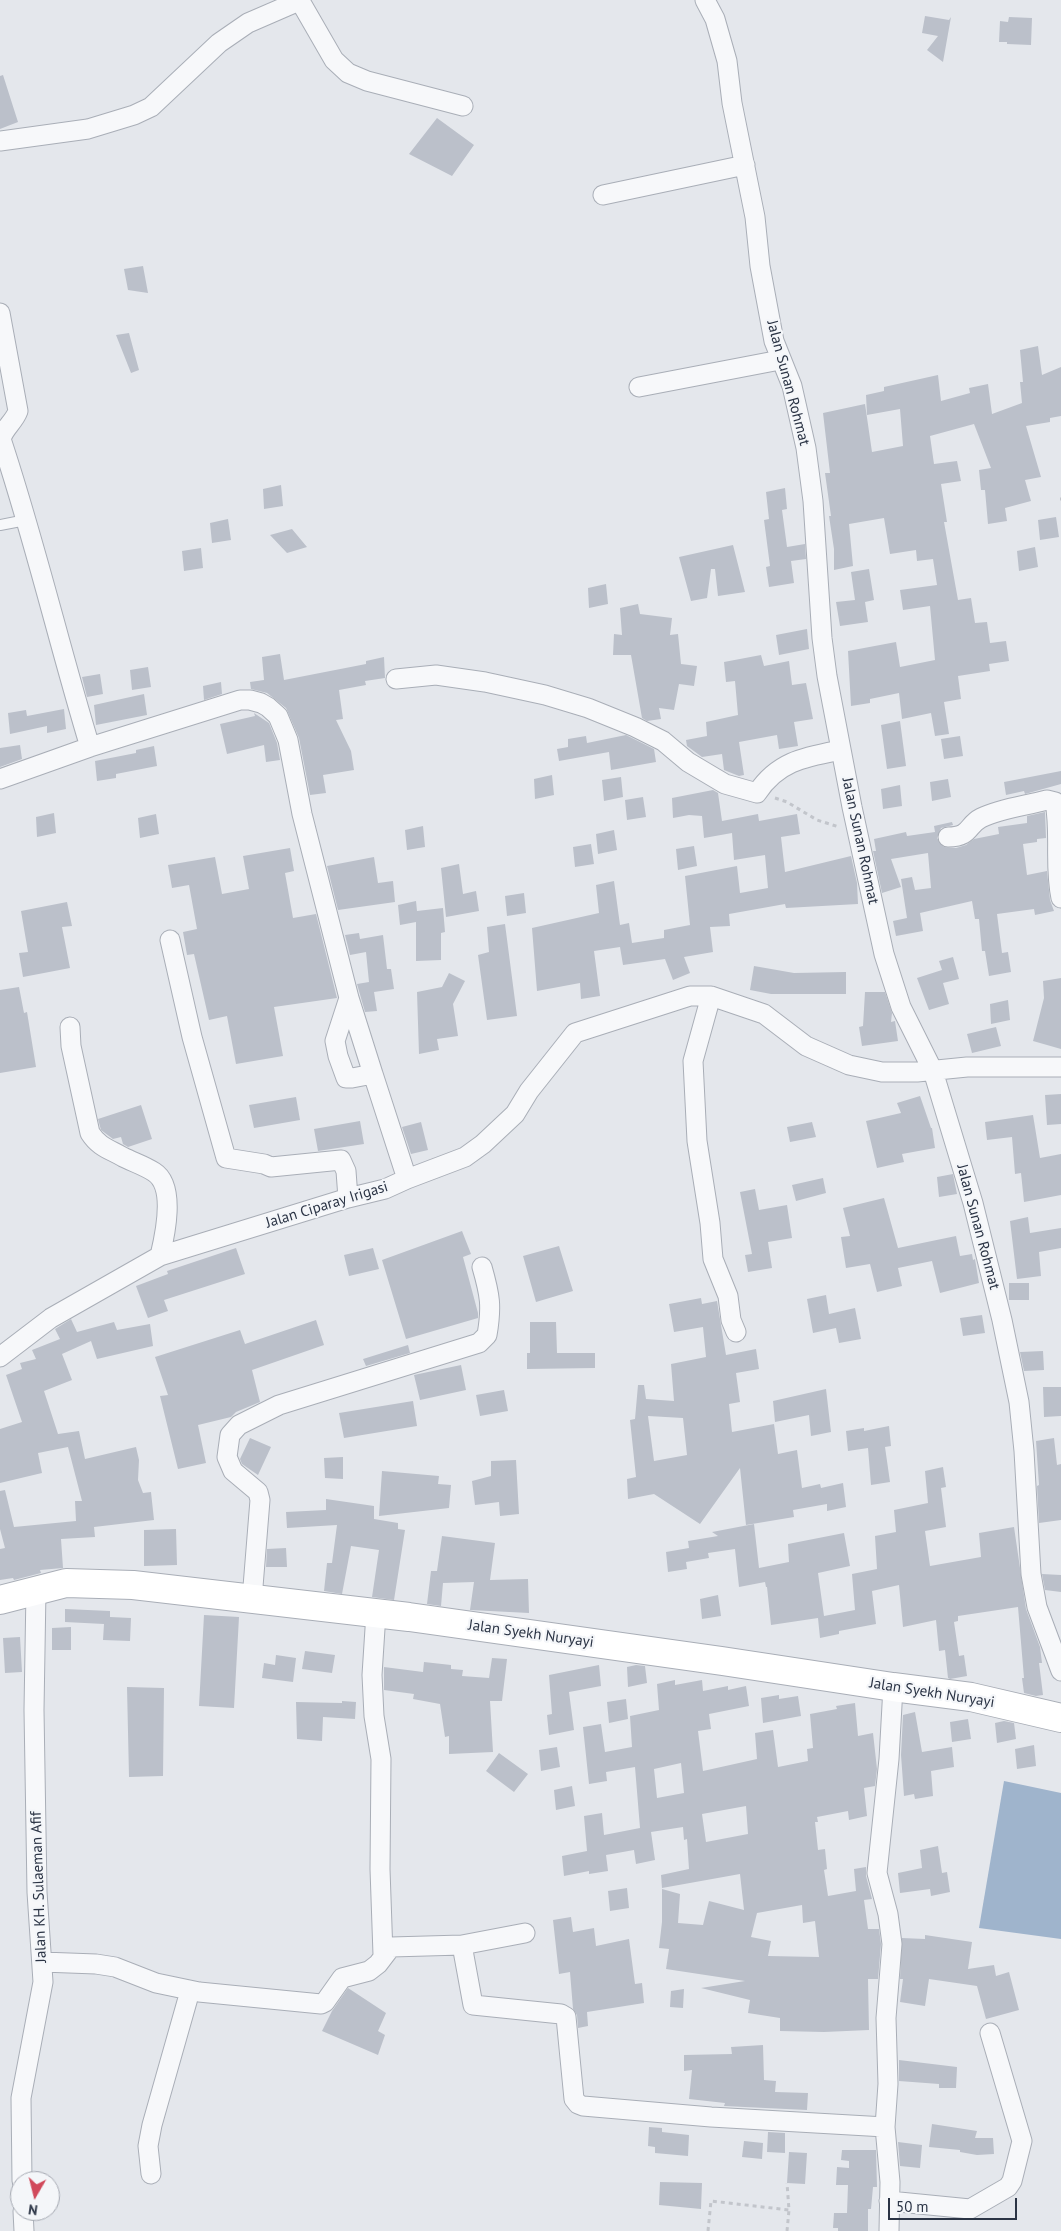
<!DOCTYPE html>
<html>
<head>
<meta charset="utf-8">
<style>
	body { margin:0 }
	#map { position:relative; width:1061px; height:2231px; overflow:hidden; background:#e4e7ec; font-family:"PT Sans",sans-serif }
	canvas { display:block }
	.north { position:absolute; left:10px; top:2171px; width:50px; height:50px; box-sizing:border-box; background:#f4f6f9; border:1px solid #a4a8b1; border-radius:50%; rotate:188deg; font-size:14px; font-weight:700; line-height:20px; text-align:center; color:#2b3445 }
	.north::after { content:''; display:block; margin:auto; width:18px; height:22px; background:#d1495b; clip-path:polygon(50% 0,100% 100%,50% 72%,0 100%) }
	.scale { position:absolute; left:888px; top:2198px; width:129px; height:22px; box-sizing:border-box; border:2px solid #2b3445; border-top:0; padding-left:6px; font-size:15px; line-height:18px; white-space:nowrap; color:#2b3445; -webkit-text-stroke:4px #f4f6f9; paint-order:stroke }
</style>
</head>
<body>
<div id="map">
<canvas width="1061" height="2231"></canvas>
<div class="north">N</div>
<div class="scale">50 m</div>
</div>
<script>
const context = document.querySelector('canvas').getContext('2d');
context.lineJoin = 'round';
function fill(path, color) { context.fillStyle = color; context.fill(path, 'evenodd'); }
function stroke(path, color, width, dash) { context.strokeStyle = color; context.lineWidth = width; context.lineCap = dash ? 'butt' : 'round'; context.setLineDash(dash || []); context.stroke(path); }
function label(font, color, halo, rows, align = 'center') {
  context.font = font + ' "PT Sans",sans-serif'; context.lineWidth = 4.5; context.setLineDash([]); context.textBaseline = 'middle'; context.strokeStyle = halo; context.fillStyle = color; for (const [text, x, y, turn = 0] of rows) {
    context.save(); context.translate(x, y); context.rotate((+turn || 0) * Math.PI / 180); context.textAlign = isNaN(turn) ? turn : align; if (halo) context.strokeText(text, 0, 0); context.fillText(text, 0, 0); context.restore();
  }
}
const water = new Path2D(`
	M1004,1781L1061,1793V1939L979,1928Z`);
const building = new Path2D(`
	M925,16L949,20L951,17L943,62L927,50L938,36L922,33Z
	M1009,17L1032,18L1031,45L1007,44V42H999L1000,21L1008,22Z
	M3,75L18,122L0,129V76Z
	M437,118L474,145L452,176L409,154Z
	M143,266L148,293L128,290L124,269Z
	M129,333L139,370L131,373L116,335Z
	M1038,346L1042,375L1061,367V416L1050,418V422L1026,426L1041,477L1025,480L1031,501L1005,508L1007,521L988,524L985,490H981L979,470L991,468L974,424L930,436L934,464L957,461L961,481L941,484L947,522H944L958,600L971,598L975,623L987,622L990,643L1006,641L1009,661L989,664L990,671L958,676L961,699L944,702L949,734L935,736L931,713L902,719L899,693L870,699V703L851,706L848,651L896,642L900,667L935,660L930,606L903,610L900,590L937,585L933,559L917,561L916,550L890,554L884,518L849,524L853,566L834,570V549L829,516H831L825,473H830L823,413L865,404L872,452L903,446L900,409L867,415L866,395L884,391V387L938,375L941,401L970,393L969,388L988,384L992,414L1022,403L1020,382H1023L1020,350Z
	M281,485L283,506L264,509L263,489Z
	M785,488L787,509L782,510L787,547L805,544L806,559L791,561L794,583L769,587L766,567L770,566L764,520L769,519L766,492Z
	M1056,517L1059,537L1040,540L1038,520Z
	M228,519L231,540L212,543L210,523Z
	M292,529L307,547L287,553L270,535Z
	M733,545L745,592L718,596L715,569H711L707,598L691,601L679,557Z
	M1035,547L1038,567L1019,571L1017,551Z
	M201,548L203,568L184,571L182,551Z
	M869,569L874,600L865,602L868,622L840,626L836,602L855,600L851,572Z
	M606,584L608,604L589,608L588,588Z
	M638,604L640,614L672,618L670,635L678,634L681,664L697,666L694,686L679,684L674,710L659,708L661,719L647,721L642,718L631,655H613L614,634L622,635L620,608Z
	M807,629L809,649L779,655L776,635Z
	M280,654L284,680L366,664V661L384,657L385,678L365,681L366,685L339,690L343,719L336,720L351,751L354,770L323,775L326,793L310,795L299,738L286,708L267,693L251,689L250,682L264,680L262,657Z
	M761,655L764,666L789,661L792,685L806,683L813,719L794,722L798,746L779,749L777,735L739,742L744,775L739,776L724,770L722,754L702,757L687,746L686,740L707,736L706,722L738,715L735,681L726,682L724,662Z
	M148,667L151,687L132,690L130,670Z
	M100,674L103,694L87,697L82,677Z
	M221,682L222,694L204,700L203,686Z
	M144,694L147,715L96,725L94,705Z
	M64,709L66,729L47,733V726L10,734L8,713L26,710L27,716Z
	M254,713L269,723L277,743L280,760L266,762L264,745L227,754L220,724L255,716Z
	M900,721L906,766L887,769L881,725Z
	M626,735L654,749L656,762L611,770L609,752L559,761L557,749L568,747V739L586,736L587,743Z
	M960,736L963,756L944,759L941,739Z
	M20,745L22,759L0,767V748Z
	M154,746L157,766L116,774V778L97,781L95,761L136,753V750Z
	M1061,771V784L1025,794L1024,791L1006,795L1004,782Z
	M552,775L554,795L535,799L534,779Z
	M621,777L623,797L604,801L602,780Z
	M948,779L951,797L932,801L930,782Z
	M900,785L902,806L883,809L881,789Z
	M713,790L718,793L722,821L758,814L759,821L797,814L800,834L781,837L785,872L851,856L857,883L858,904L786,908L785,904L729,914L730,926L710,927L713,952L684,957L690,973L673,980L665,959L623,965L620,947L594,951L600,996L581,999L580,983L537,991L532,928L599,913L596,885L614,881L620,925L629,923L632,943L664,938V930L690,925L685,876L737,866L740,893L768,888L765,855L734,860L732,833L704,838L702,816L689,815L673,818L672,798Z
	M643,797L646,817L627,820L625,800Z
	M1045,812L1046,838L1037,839V842L1023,844L1027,875L1047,871L1050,900L1054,911L1035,915L1034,909L997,914L1002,953L1008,952L1011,972L989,976L985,951H982L979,919H975L972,901L920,913L923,931L896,936L893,921L907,918L901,879L912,877L915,890L931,888L928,853L891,859L901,887L882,893L873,851H876L874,839L906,832L907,836L935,832L934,826L952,822L953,825L941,828L937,838L944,847L956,848L966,845L974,839L999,834L998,827L1027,823V816Z
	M54,813L56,833L37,837L36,817Z
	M156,814L159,834L140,838L138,818Z
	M423,826L425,847L407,850L405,830Z
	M614,830L617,850L598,854L596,834Z
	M591,844L594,864L575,867L573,847Z
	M694,846L697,866L678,870L676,849Z
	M290,848L294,871L285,873L293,918L316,914L337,998L274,1007L283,1056L236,1064L227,1016L209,1020L194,954L187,955L183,932L197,929L189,885L172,888L168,865L215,857L222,894L249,889L243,856Z
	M374,857L378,883L393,881L395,902L338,910L327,866Z
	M459,864L463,894L476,891L479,911L446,917L441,868Z
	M524,893L526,913L507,916L505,896Z
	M416,901L417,911L443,908L445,932L441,933V960L416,961V922L400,925L398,905Z
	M67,902L72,926L62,927L70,968L23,977L19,953L28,952L21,911Z
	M505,924L517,1016L487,1020L478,955L489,952L487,927Z
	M359,933L360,939L383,935L387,969H391L394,989L374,992L377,1011L365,1012L357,984L369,982L366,952L350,955L345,935Z
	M953,957L959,979L943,983L949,1004L929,1010L917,978L942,970L939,961Z
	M754,966L794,973L846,972V994H771L750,990Z
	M449,973L465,981L453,1004L458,1036L437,1039L439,1050L419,1054L417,992L442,987Z
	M1061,978V1049L1033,1041L1044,998L1043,981Z
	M19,987L24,1013L27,1012L36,1067L0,1073V990Z
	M865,992H885L892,1013L891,1022L895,1021L898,1041L862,1046L859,1027L863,1026Z
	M1008,1000L1010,1020L991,1024L990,1004Z
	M996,1027L1001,1046L972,1053L967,1034Z
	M1061,1094V1124L1047,1125L1045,1095Z
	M920,1096L931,1128H932L935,1148L902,1154L904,1162L877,1168L866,1121L901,1113L897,1103Z
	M296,1097L300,1120L254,1128L249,1105Z
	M141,1105L152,1139L128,1147L123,1144L121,1137L113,1139L101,1130L98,1119Z
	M1033,1115L1040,1158L1061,1154V1195L1024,1202L1021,1173L1015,1174L1012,1137L987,1140L985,1122Z
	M360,1121L364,1144L318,1151L314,1129Z
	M421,1122L428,1150L411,1154L402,1127Z
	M812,1122L816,1137L790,1142L787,1127Z
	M953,1174L957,1194L939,1197L937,1177Z
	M823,1178L826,1193L796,1201L792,1185Z
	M755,1189L759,1210L787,1205L792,1238L768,1242L772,1268L748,1272L745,1255L752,1254L740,1192Z
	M884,1198L898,1248L956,1236L960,1256L972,1254L973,1260L975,1259L979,1283L940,1293L932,1261L898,1268L902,1286L877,1292L870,1264L846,1268L841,1237L850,1236L843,1208Z
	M1028,1217L1030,1233L1061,1228V1248L1039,1252L1041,1276L1017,1279L1010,1221Z
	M462,1231L471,1254L463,1257L478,1313V1318L406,1339L382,1260Z
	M559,1246L573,1291L536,1302L523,1256Z
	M236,1248L245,1274L164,1300L168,1311L148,1318L136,1286L168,1274L167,1271Z
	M373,1248L379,1269L349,1276L344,1255Z
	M1009,1283H1029V1300H1009Z
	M826,1295L829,1314L855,1308L861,1339L839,1343L836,1328L813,1333L807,1299Z
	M701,1298L702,1304L717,1301L726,1355L756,1349L759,1369L736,1373L740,1402L729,1404L732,1432L774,1424L778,1454L797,1450L802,1488L820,1484L821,1488L843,1483L846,1507L827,1511V1504L793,1510L794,1517L746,1525L740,1468L700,1524L654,1494L628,1499L627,1479L636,1477L630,1420L635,1419L638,1385H644L646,1399L674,1401L671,1364L706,1357L703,1327L674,1332L669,1304ZM648,1416L683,1418L687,1455L654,1461Z
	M982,1315L985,1333L963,1336L960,1318Z
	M71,1319L77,1332L114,1322L117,1330L150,1324L153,1346L97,1359L91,1341L62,1354L72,1380L44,1391L58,1434L79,1431L85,1459L136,1447L139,1460L138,1480L143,1493L151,1492L154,1520L94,1527L95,1537L61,1539L63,1568L40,1570L41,1573L14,1580L13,1578L0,1580V1549L5,1548L0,1529V1491L5,1490L14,1527L76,1521L75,1501H82L68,1447L38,1453L42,1473L0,1483V1429L22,1422L6,1375L22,1369L20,1363L36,1359L32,1350L60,1339L55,1329Z
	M316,1320L324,1345L252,1370L260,1402L236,1412L231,1417L198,1425L206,1463L178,1469L160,1396L168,1395L155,1357L240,1330L245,1344Z
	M530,1322H556L557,1353H595V1368L527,1369V1353H530Z
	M408,1345L410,1353L366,1366L363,1359Z
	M1043,1351L1044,1370L1024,1371L1020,1352Z
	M461,1365L466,1390L420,1400L414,1375Z
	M1043,1387H1061V1416L1044,1417Z
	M826,1389L831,1432L811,1436L809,1415L775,1422L773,1401Z
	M504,1390L508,1411L480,1416L476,1395Z
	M413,1401L417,1426L344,1438L339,1413Z
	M889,1426L891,1446L885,1447L890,1482L871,1485L868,1448L848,1451L846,1431L864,1428V1431Z
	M250,1438L271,1447L258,1475L242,1464L240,1459Z
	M1054,1438L1057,1465L1061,1464V1520L1039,1523L1037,1486L1039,1485L1036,1441Z
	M343,1457V1479L325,1478L324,1458Z
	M516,1460L519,1514L500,1516L499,1502L475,1505L472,1481L491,1476V1461Z
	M943,1467L946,1487L941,1488L946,1527L925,1531L930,1566L981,1557L979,1533L1014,1527L1026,1609L1040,1647L1042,1663H1039L1043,1695L1036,1696L1024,1693L1022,1678H1024L1018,1607L958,1616V1621L954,1622L959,1656L964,1655L967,1676L950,1679L948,1678L945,1650L939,1651L936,1620L903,1627L899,1585L872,1591L876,1624L839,1631V1634L820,1638L818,1618L771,1625L767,1587H766L765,1582L739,1587L735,1549L708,1553L709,1558L686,1562L687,1569L668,1572L666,1552L689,1548L688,1541L718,1536L712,1532L754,1524L759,1568L789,1562L788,1544L844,1533L850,1566L818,1573L824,1616L855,1610L852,1574L877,1569L875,1536L896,1532L894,1510L928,1503L925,1471Z
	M382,1471L439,1476L438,1484L451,1485L449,1508L379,1516Z
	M326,1499L374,1506V1519L398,1523V1529L405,1530L394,1600L372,1597L379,1550L351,1546L342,1594L324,1591L327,1563H332L337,1525L287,1528L286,1512L326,1510Z
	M176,1529L177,1565L144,1566V1530Z
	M442,1536L495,1543L490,1580L528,1579L529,1613L470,1610L474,1582L443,1583L441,1606L427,1604L431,1571H437Z
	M286,1548L287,1567H266L267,1549Z
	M1042,1574L1061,1575V1592L1045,1590Z
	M718,1595L721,1616L702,1619L700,1599Z
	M65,1609L110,1611V1617L131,1618L130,1641L103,1640L104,1624L65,1622Z
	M204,1615L239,1617L234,1708L199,1706Z
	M71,1627V1650H52V1628Z
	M20,1637L22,1672L5,1673L3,1638Z
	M305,1651L335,1655L332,1673L302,1669Z
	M276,1655L296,1658L293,1682L262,1678L264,1663L275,1665Z
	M492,1658L507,1659L502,1701H490L493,1752L449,1754V1736L445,1737L440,1704L413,1699L414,1694L384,1690V1667L423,1672L424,1662L451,1665V1669L463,1670L462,1676L489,1678Z
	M599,1665L601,1686L569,1692L574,1730L549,1735L547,1715L552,1714L549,1675Z
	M636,1665L645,1666L647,1683L628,1687L627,1667Z
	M675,1680V1685L702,1680L703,1691L728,1686V1690L746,1686L749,1706L709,1714L711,1729L698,1731L703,1771L757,1759L755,1733L773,1730L778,1767L808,1761L807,1749L813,1748L810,1714L837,1709L836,1706L855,1703L858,1736L873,1733L877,1769L875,1786L864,1788L867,1816L849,1820L848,1811L817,1817L818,1822H815L818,1850L825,1849L827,1869L824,1870L828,1896L856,1891L854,1869L866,1867V1876L872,1899L864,1900L868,1929H879L881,1944L878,1979H868L869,2030L824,2032L780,2031V2018L748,2013L750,2000L701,1988L745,1981L666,1969L669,1949L659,1948L662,1922V1889L680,1894L678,1923L703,1925L709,1901L744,1910L740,1874L662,1888L661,1875L689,1869L687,1839L684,1840L683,1827L651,1832L655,1860L636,1864L634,1850L606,1855L608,1871L589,1874V1871L564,1876L562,1856L587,1851L584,1816L602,1813L604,1835L640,1828L635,1767L606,1772L607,1781L589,1784L583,1727L601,1724L605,1752L632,1747L630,1716L659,1710L657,1684ZM681,1763L684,1793L657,1798L654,1769ZM746,1806L748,1834L706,1842L702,1814ZM802,1905L803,1923L815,1921L819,1957L768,1956L771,1941L751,1937L757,1913Z
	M127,1687L164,1688L163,1776L129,1777Z
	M779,1695V1699L798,1696L801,1716L763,1723L761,1698Z
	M626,1699L628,1719L609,1723L607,1702Z
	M342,1701L356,1702L355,1719L323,1717L322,1741L297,1739L296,1702L342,1703Z
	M915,1712L922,1752L952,1747L954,1767L931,1771L933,1796L915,1799L914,1794L904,1796L901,1755L903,1715Z
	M968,1719L971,1739L952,1742L950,1722Z
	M1004,1721L1014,1723L1016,1739L997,1743L995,1723Z
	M1034,1745L1036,1766L1017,1769L1015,1749Z
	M557,1747L560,1767L541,1771L539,1750Z
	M499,1753L528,1774L514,1792L486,1771Z
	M572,1786L575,1806L556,1810L554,1790Z
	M938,1846L942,1873L947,1872L950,1892L931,1896L930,1889L900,1893L898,1873L922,1868L920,1850Z
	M627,1888L629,1908L610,1911L608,1891Z
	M571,1917L573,1932L594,1928L596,1946L629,1939L635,1984L642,1983L644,2003L587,2012L588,2026L578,2028L577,2015L573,2009L570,1972L559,1974L553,1920Z
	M925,1935L972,1942L968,1969L994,1965L996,1976L1009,1972L1019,2010L986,2019L977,1986L929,1979L925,2006L900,2002L903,1979H900L902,1938L925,1939Z
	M348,1988L386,2013L378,2031L385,2035L378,2055L322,2031L332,2011Z
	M684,1989L683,2008L670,2007L671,1991Z
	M763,2045L764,2080L776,2081L775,2092L808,2093L807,2110L724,2106L725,2103L689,2099L692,2070L684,2071V2055L732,2054L731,2047Z
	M899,2060L957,2067L956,2088H939V2084L899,2081Z
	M932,2124L977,2131L975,2138H993L994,2154L977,2155L960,2152V2150L929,2147Z
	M649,2127L662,2128V2132L689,2135L688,2156L655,2153V2147L648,2146Z
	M768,2132L785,2133V2153L767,2152Z
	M744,2141L763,2143L762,2159L742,2157Z
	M898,2142L922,2145L920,2168L900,2166Z
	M842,2150H876L877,2187H873L871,2209H868V2231H838V2228H833L834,2213H847L848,2185H836L837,2167L849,2168V2161L841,2160Z
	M789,2152L807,2153L805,2184L787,2183Z
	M660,2182L702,2183L701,2209L659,2205Z`);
const path = new Path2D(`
	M1060,499H1061
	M775,798L787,802L817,820L839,827
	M708,2231L711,2201L789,2210
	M787,2231L789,2210L787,2183`);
const lane = new Path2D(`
	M0,525L26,520`);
const street = new Path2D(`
	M705,0L715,19L727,61L732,103L755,217L760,266L774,341L792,386L806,448L813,501L822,638L827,676L852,807L884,954L901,1007L933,1071L973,1203L1002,1320L1019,1402L1024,1451L1031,1574L1037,1607L1061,1671
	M300,1L334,60L348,73L367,81L463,106
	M0,141L88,129L134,115L151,107L219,43L248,23L301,0
	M603,195L745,165
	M0,313L18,411C14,422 4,428 1,439C35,541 59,645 90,747
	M639,387L780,360
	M396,679L436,675L485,682L545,695L588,708L635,727L663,741L688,762L725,784L757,793C778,761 805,757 841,750
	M0,779L90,747L240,700H250L261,703L268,707L278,716L288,740L302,814L349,998L335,1041L338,1056L346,1078H352L373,1074L407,1179
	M948,837C971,837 967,825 981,818C1001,808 1025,806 1047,800L1055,802C1061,835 1054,865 1061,898
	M170,940L192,1037L226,1158L264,1164L271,1167L341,1160L346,1171L348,1198
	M711,996L693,1061L697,1141L710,1223L713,1259L728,1296L731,1320L736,1332
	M349,998L373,1074
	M70,1027L71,1046L90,1133C99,1147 109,1149 123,1157C133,1162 145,1166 154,1172C176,1186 165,1235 160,1256
	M0,1357L51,1318L160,1256L348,1198L385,1189L407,1179L465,1157L483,1144L515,1114L529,1091L575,1033L690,996H711L764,1014L806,1046L849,1065L882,1072H917L967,1067H1061
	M252,1599L260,1500L258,1492L233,1471L227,1457L230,1435L239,1425L279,1405L479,1343L487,1335C492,1306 490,1295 482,1267
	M376,1613L372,1675L374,1716L381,1759L380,1869L383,1955
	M462,1945L473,2005L561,2014L566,2017L574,2099L578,2104L583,2106L711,2117L885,2127
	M42,1962L96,1964L115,1967L156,1983L199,1992L321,2004L325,2002L342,1978L369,1971L378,1964L391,1947L462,1945L525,1933
	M151,2174L148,2146L152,2125L190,1991
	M22,2181L21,2098L43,1982L37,1892L34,1710L36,1590
	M889,2201L970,2209L1008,2187L1012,2181L1022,2141L990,2033
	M23,2211L24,2231
	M889,2231L890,2182L885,2127L888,2084L886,2018L892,1944L888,1914L877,1873L889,1759L893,1687`);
const secondary = new Path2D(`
	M0,1600L66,1583L133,1585L409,1617L722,1661L893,1687L971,1697L1061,1718`);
const streetNames = [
	["Jalan Sunan Rohmat",788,383,75],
	["Jalan Sunan Rohmat",860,841,78],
	["Jalan Ciparay Irigasi",327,1205,-17],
	["Jalan Sunan Rohmat",978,1227,75],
	["Jalan Syekh Nuryayi",531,1634,8],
	["Jalan Syekh Nuryayi",932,1693,9],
	["Jalan KH. Sulaeman Afif",39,1887,-92]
];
fill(water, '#9fb4cc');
fill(building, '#bbc0ca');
stroke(lane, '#a9aeb7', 12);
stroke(street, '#a9aeb7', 21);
stroke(secondary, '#a9aeb7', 30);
stroke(path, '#c2c5cb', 3, [4, 4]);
stroke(lane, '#f7f8fa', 10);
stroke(street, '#f7f8fa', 19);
stroke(secondary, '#fff', 28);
label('15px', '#2b3445', '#f4f6f9', streetNames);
</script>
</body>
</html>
